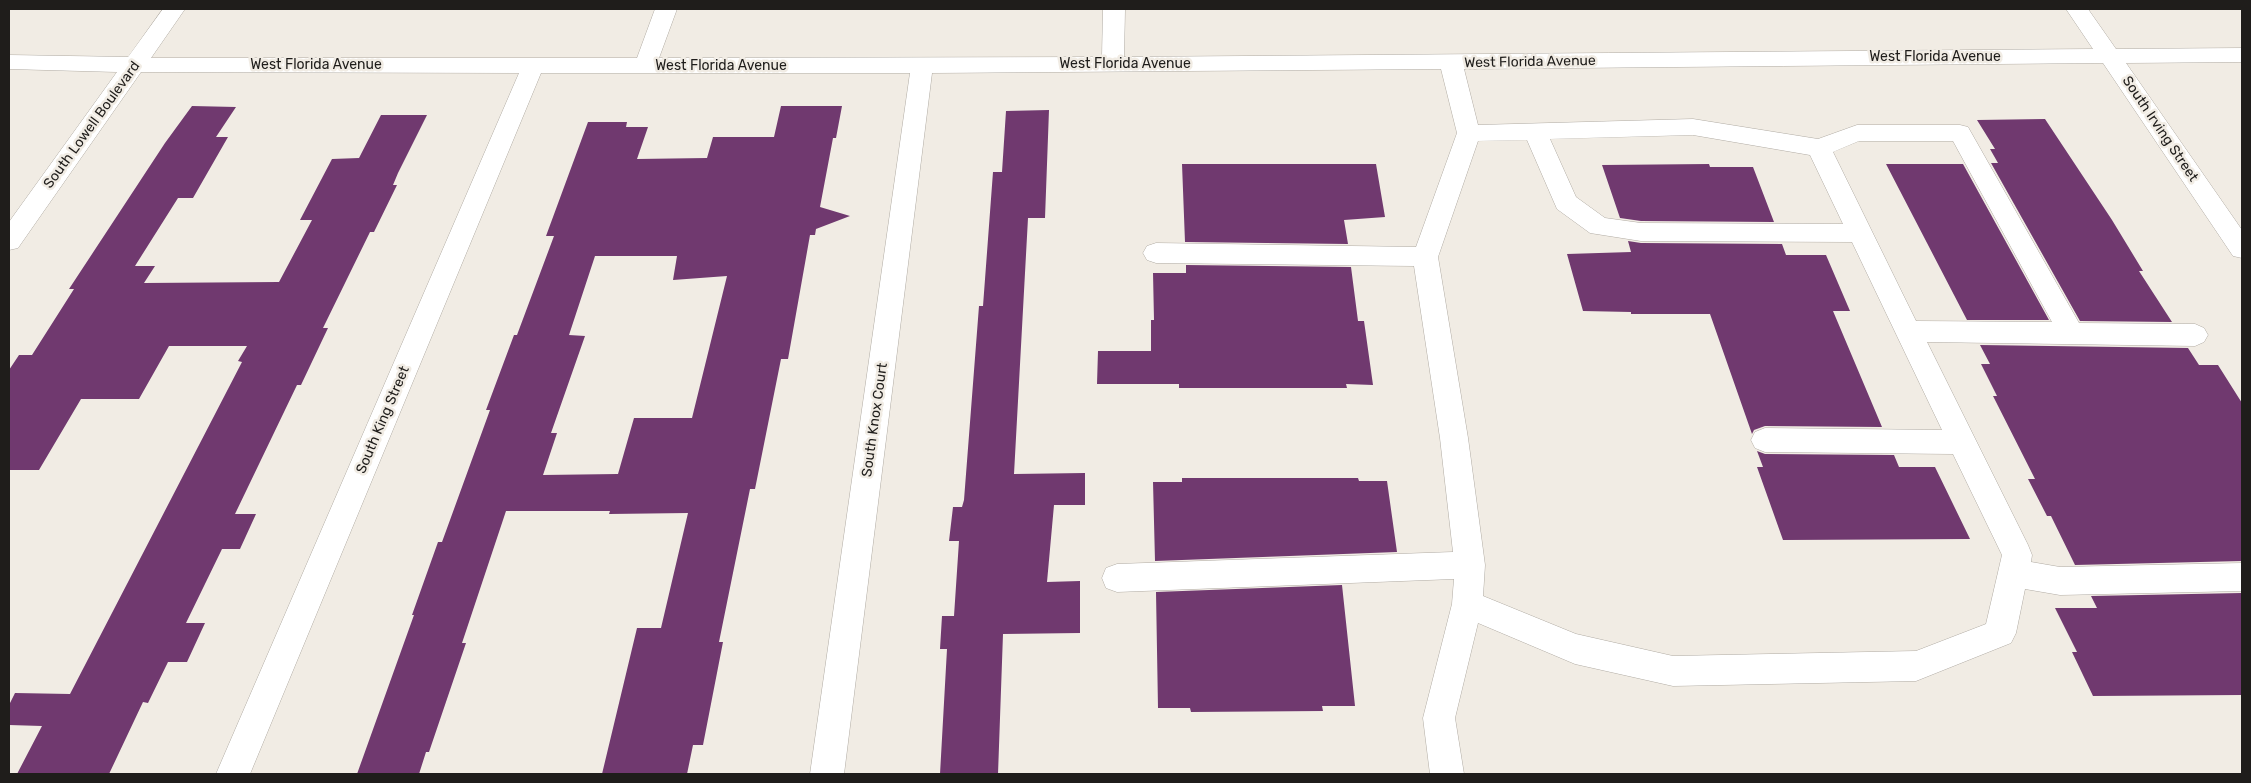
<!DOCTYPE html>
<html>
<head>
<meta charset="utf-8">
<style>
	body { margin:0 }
	#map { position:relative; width:2251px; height:783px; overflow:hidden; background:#f1ece4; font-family:Rubik,sans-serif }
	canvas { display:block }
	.frame { position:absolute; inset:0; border:10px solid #1f1d1b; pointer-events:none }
</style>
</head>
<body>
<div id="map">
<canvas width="2251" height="783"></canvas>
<div class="frame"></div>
</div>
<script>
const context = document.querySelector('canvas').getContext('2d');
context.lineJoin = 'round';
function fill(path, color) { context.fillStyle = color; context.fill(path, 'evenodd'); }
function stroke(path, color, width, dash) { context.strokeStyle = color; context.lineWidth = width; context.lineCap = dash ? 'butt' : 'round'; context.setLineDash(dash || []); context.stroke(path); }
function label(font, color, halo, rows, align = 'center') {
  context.font = font + ' Rubik,sans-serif'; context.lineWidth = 5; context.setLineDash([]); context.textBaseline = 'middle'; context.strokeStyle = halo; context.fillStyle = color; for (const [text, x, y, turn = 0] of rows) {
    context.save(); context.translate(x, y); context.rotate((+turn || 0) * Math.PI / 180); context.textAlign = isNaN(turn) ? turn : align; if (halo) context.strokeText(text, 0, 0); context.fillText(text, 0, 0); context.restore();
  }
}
const building = new Path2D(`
	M192,106L236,107L216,137H228L193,198H178L135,266H155L144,283L279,282L312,220H300L332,159L359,158L381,115H427L398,173L393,185H397L374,232H370L323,328H328L301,385H297L235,514H256L240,549H222L186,623H205L187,662H168L148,703L143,702L109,774H17L42,726L9,725V705L15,693L70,694L242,362L238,361L247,346H169L139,399H81L39,470H9V370L19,355H32L74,289H69L165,143Z
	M781,106H842L836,138H833L820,207L850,216L816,229L815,235H810L788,359H781L755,489H750L719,642H723L703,745H693L687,774H602L637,628H661L688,513L609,514L610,511H506L462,643H466L429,752H426L419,774H357L414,615H412L438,542H442L490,410H486L514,335H517L554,236H546L588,122H627L626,127H648L637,159L707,158L713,137H774ZM595,256H677L673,280L727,276L692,418H634L618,474L543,475L557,433H551L585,336L569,335Z
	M1049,110L1045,218H1028L1014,474L1085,473V505H1054L1047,582L1080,581V633L1003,634L998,774H940L947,649H940L942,616H954L959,541H949L953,507H962L964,500L979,306H983L993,172H1002L1006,111Z
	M2045,119L2112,220L2143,271H2139L2172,322L2080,321L1991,163H1998L1990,149H1995L1977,120Z
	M1182,164H1376L1385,217L1344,220L1348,244L1185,242Z
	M1709,164L1710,167H1753L1774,222L1641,221L1620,218L1602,165Z
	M1886,164H1963L2049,320H1967Z
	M1628,241L1641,243L1782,244L1786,255H1826L1850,311H1833L1882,427L1765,426L1754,430L1752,434L1710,314H1631V312L1583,311L1567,254L1631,252Z
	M1186,265L1351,267L1358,321H1364L1373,385L1346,384L1347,388H1179V384H1097L1098,351H1151V320H1154L1153,273H1186Z
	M1980,345L2188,348L2199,365H2218L2242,403V561L2075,565L2051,516H2047L2028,479H2035L1993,396H1997L1981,364H1990Z
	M1757,451L1765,454L1894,455L1899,467H1935L1970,539L1783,540L1757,467H1763Z
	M1182,478H1358L1359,481H1387L1397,552L1155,561L1153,482H1182Z
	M1342,585L1355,706H1322L1323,711L1191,712L1190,708H1158L1156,592Z
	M2242,593V695L2093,696L2072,652H2077L2055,608H2097L2091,596Z`);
const minor = new Path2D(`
	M163,9H185L151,58H637L655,9H677L659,58L1102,57L1103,9H1125L1124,57L2093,49L2066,9H2088L2116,49L2242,48V62L2126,63L2242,230V258L2233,256L2103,63L1464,69L1478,125L1693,119L1818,139L1857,125H1960L1968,127L2079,323L2195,324L2204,328L2208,335L2204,342L2195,346L1927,342L2028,545L2032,555L2031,562L2060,567L2242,563V591L2060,595L2025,589L2016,633L2011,643L1916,681L1673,686L1575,664L1478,623L1455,718L1464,774H1430L1423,718L1452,604L1454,579L1117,592L1106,588L1102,578L1106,568L1117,564L1453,552L1440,438L1414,266L1156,263L1147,260L1143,253L1147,246L1156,243L1416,247L1457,133L1441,69L932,73L844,774H810L910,73H541L250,774H216L519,73L141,72L18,248L9,250V222L117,72L9,69V55L128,57ZM1693,135L1810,155L1843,224L1641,223L1605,218L1576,197L1550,139ZM1527,140L1557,209L1590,233L1641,241L1852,242L1942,430L1765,428L1755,432L1751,440L1755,448L1765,452L1953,454L2002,555L1986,624L1916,651L1673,656L1576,634L1483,596L1485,565L1468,438L1438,257L1478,141ZM1859,141H1953L2052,322L1916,321L1833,152Z`);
const streetNames = [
	["West Florida Avenue",1935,57],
	["West Florida Avenue",1530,62,-1],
	["West Florida Avenue",1125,64],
	["West Florida Avenue",316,65],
	["West Florida Avenue",721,66],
	["South Lowell Boulevard",92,125,-54],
	["South Irving Street",2160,129,56],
	["South King Street",383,420,-67],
	["South Knox Court",875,420,-82]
];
fill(building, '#70396f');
stroke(minor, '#b0aba3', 1);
fill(minor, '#fff');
label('14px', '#1f1d1b', '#f1ece4', streetNames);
</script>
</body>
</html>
